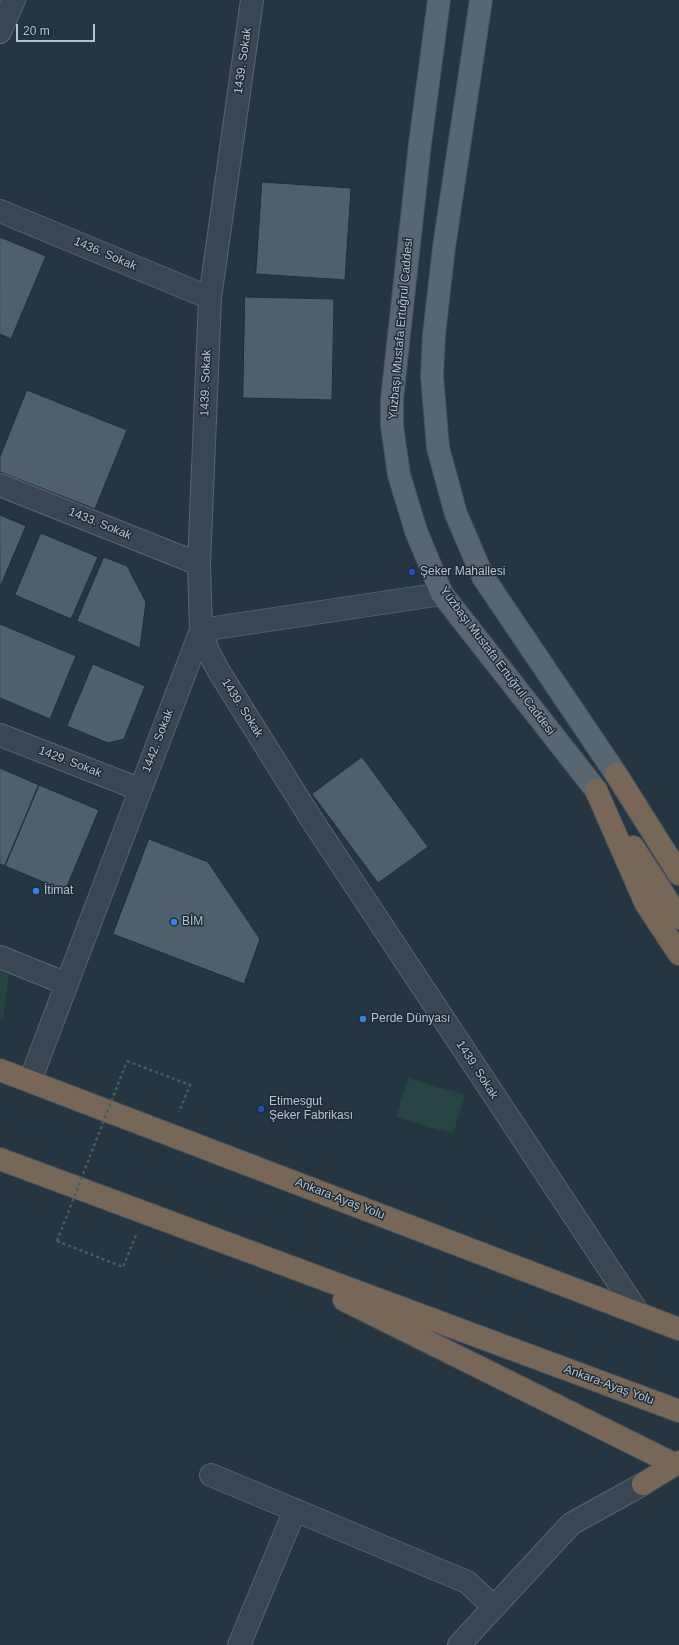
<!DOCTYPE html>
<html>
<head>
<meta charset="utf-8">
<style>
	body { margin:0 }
	#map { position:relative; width:679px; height:1645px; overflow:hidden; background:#263542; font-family:Helvetica,sans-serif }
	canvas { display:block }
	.scale { position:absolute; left:16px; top:24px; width:79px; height:18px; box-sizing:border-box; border:2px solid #b7c2cc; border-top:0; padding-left:5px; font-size:12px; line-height:14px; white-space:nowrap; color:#b7c2cc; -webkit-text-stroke:3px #1f2c37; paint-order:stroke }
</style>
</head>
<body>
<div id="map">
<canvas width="679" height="1645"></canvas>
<div class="scale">20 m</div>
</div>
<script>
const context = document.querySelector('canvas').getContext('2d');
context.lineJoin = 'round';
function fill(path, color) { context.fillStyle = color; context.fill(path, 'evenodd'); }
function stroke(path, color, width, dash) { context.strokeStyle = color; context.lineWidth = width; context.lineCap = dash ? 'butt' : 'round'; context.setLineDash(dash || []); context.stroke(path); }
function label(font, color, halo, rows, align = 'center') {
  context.font = font + ' Helvetica,sans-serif'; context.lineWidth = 3; context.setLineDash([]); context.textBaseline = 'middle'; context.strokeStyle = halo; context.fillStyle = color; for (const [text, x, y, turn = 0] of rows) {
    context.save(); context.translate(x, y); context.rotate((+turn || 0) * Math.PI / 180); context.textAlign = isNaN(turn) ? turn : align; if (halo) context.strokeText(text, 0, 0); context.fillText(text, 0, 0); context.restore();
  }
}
const green = new Path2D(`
	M0,971L9,974L3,1020L0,1019Z
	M408,1078L465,1095L453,1134L396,1117Z`);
const building = new Path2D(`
	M262,182L351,188L345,280L256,274Z
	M0,237L46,256L11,339L0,334Z
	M245,297L334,299L332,400L243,398Z
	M27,390L127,430L95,509L0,472V457Z
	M0,515L26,526L0,587Z
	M41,533L98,557L71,619L15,595Z
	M104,557L127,566L146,602L140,648L77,621Z
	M0,624L76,656L50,719L0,698Z
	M93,664L145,686L124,739L108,743L67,726Z
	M362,757L428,847L378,883L312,794Z
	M0,768L39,785L5,866L0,864Z
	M39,785L99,810L65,891L5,866Z
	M149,839L208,862L260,939L244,984L113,934Z`);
const path = new Path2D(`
	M127,1061L190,1085L179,1112
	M57,1241L123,1267L136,1235`);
const minor = new Path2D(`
	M252,0L210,298L199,564L201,630L208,651L218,670L310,817L637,1311
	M0,32L14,0
	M0,211L210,298
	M0,485L199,564
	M0,735L139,789
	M0,957L67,984
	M30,1081L201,630L442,594
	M211,1475L467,1582L494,1607
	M239,1645L295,1510
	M459,1645L571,1524L643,1484`);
const major = new Path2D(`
	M439,0L420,144L392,399V426L399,475L416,531L442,594L596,790
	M481,0L444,247L434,335L432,376L438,448L456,514L483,577L616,774`);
const highway = new Path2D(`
	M616,774L679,874
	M596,790L646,904L679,954
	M633,847L679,918
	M0,1070L679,1329
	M0,1159L679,1411
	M344,1300L674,1464
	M643,1484L679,1462`);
const pathBridge = new Path2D(`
	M57,1241L127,1061`);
const markers = [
	[412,572,4,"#1a4fb4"],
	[36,891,4,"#3f7fe0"],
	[174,922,4,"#3f7fe0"],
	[363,1019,4,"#3f7fe0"],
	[261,1109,4,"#1a4fb4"]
];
const streetNames = [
	["1439. Sokak",243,61,-82],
	["1436. Sokak",105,254,23],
	["Yüzbaşı Mustafa Ertuğrul Caddesi",401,329,-85],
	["1439. Sokak",206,383,-88],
	["1433. Sokak",100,524,22],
	["Yüzbaşı Mustafa Ertuğrul Caddesi",497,661,53],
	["1439. Sokak",242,708,58],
	["1442. Sokak",158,741,-69],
	["1429. Sokak",70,762,21],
	["1439. Sokak",477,1070,57],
	["Ankara-Ayaş Yolu",340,1199,21],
	["Ankara-Ayaş Yolu",609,1385,20]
];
const poiNames = [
	["Şeker Mahallesi",420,572],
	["İtimat",44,891],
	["BİM",182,922],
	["Perde Dünyası",371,1019],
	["Etimesgut",269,1102],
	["Şeker Fabrikası",269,1116]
];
fill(green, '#284343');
fill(building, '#4f606d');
stroke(building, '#212e39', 1);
stroke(minor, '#58656f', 24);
stroke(major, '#44505b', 24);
stroke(highway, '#45525c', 24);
stroke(path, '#465f5f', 2.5, [3, 3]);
stroke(minor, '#3a4752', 22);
stroke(major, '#586672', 22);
stroke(highway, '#786757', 22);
stroke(pathBridge, '#465f5f', 2.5, [3, 3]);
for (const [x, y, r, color] of markers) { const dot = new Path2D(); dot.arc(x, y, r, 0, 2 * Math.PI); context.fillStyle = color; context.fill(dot); stroke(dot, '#1f2c37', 1.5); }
label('12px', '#b7c2cc', '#1f2c37', streetNames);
label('12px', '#b7c2cc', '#1f2c37', poiNames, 'left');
</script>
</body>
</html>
